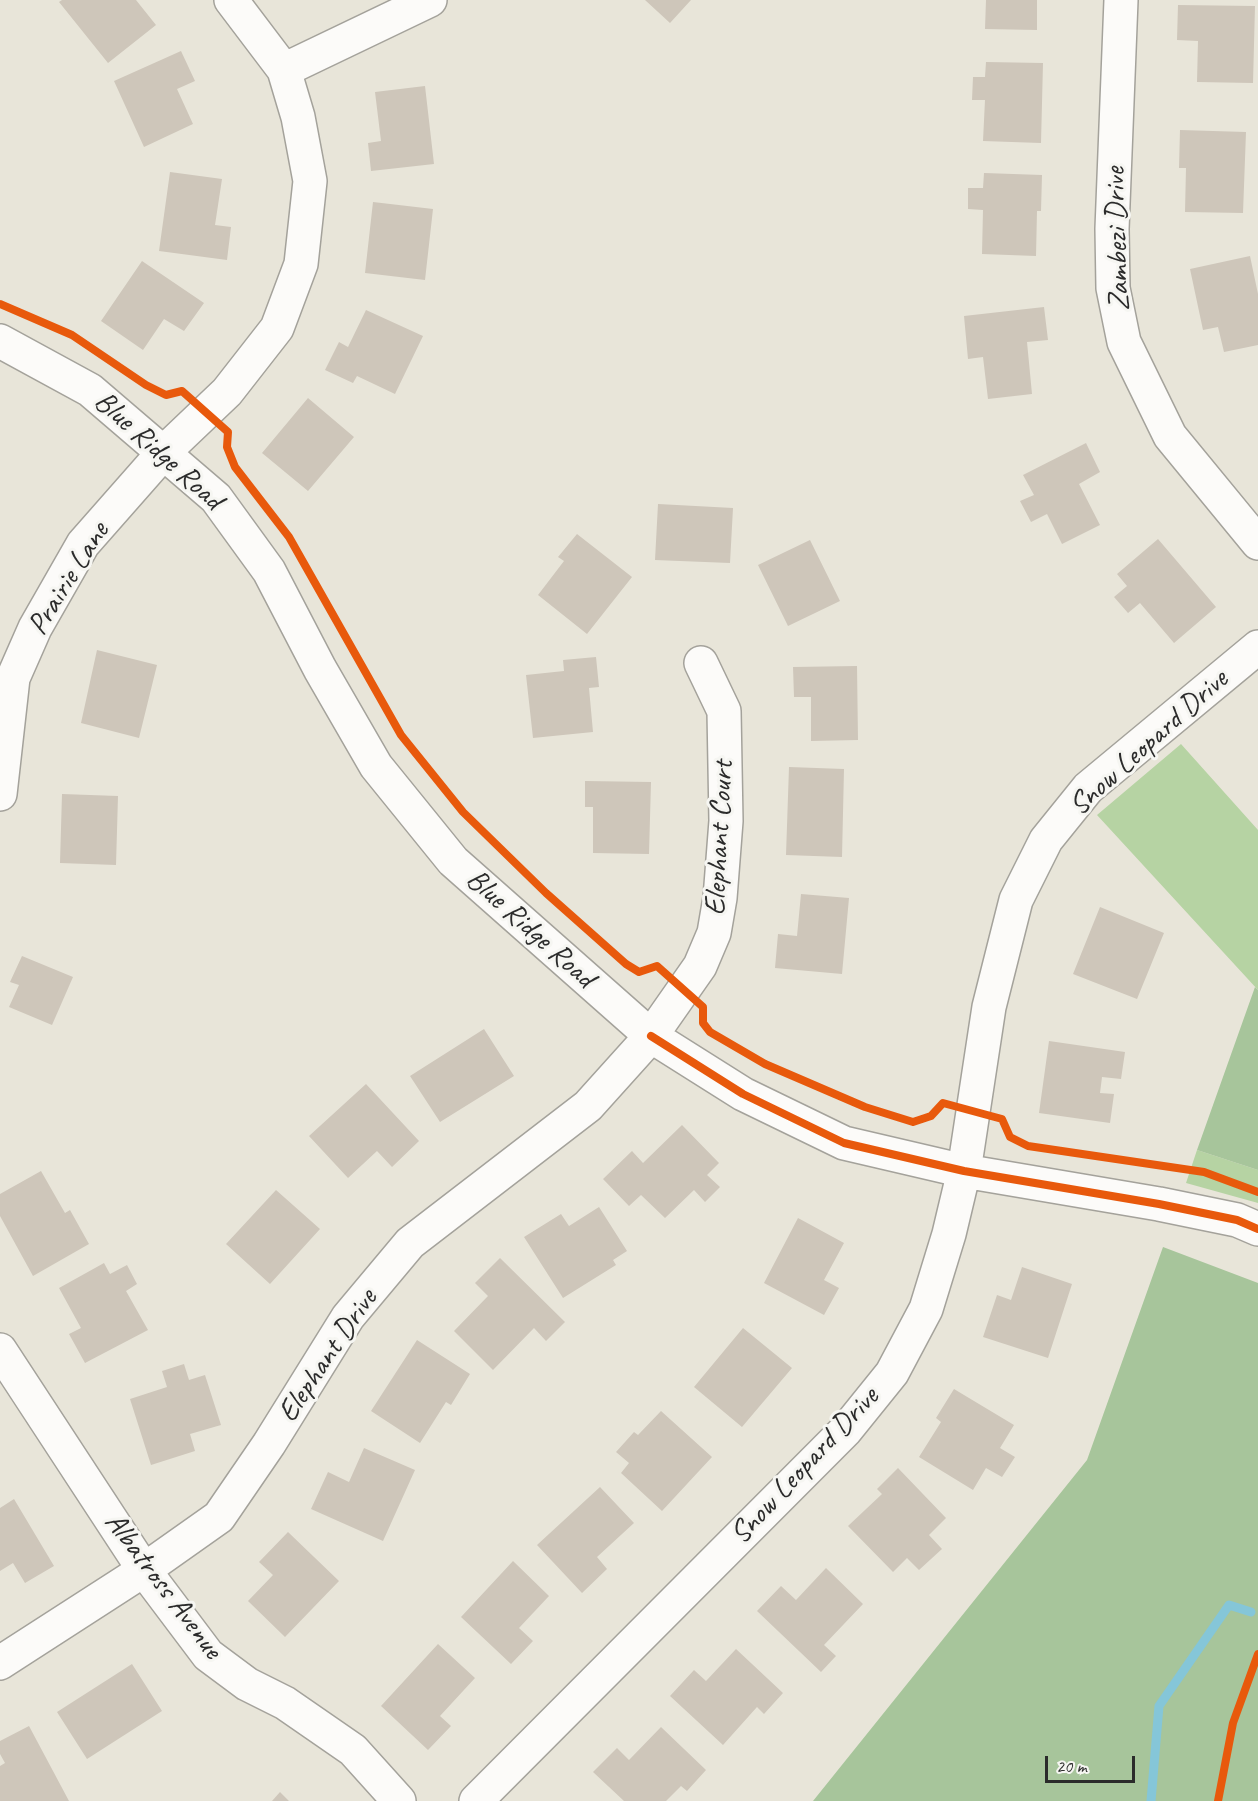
<!DOCTYPE html>
<html>
<head>
<meta charset="utf-8">
<style>
	body { margin:0 }
	#map { position:relative; width:1258px; height:1801px; overflow:hidden; background:#e8e5d9; font-family:Caveat,sans-serif }
	canvas { display:block }
	.scale { position:absolute; left:1045px; top:1756px; width:90px; height:27px; box-sizing:border-box; border:3px solid #2b2b2b; border-top:0; padding-left:8px; font-size:18px; line-height:21px; white-space:nowrap; color:#2b2b2b; -webkit-text-stroke:4px #f6f6f2; paint-order:stroke }
</style>
</head>
<body>
<div id="map">
<canvas width="1258" height="1801"></canvas>
<div class="scale">20 m</div>
</div>
<script>
const context = document.querySelector('canvas').getContext('2d');
context.lineJoin = 'round';
function fill(path, color) { context.fillStyle = color; context.fill(path, 'evenodd'); }
function stroke(path, color, width, dash) { context.strokeStyle = color; context.lineWidth = width; context.lineCap = dash ? 'butt' : 'round'; context.setLineDash(dash || []); context.stroke(path); }
function label(font, color, halo, rows, align = 'center') {
  context.font = font + ' Caveat,sans-serif'; context.lineWidth = 6; context.setLineDash([]); context.textBaseline = 'middle'; context.strokeStyle = halo; context.fillStyle = color; for (const [text, x, y, turn = 0] of rows) {
    context.save(); context.translate(x, y); context.rotate((+turn || 0) * Math.PI / 180); context.textAlign = isNaN(turn) ? turn : align; if (halo) context.strokeText(text, 0, 0); context.fillText(text, 0, 0); context.restore();
  }
}
const green = new Path2D(`
	M1181,744L1258,830V990L1097,815Z
	M1197,1150L1258,1170V1203L1186,1183Z`);
const forest = new Path2D(`
	M1255,987L1258,990V1170L1197,1150Z
	M1163,1247L1258,1283V1801H813L1087,1460Z`);
const stream = new Path2D(`
	M1151,1801L1159,1706L1229,1605L1251,1612`);
const building = new Path2D(`
	M62,0H136L156,25L108,63L59,2Z
	M645,0H691L670,23Z
	M986,0H1037V30L985,29Z
	M1178,5L1255,6L1253,83L1197,82L1198,41L1177,40Z
	M181,51L195,81L177,89L193,124L144,147L114,81Z
	M986,62L1043,63L1041,143L983,141L985,100H972L973,77H985Z
	M425,86L434,164L371,171L368,143L381,141L375,92Z
	M1180,130L1246,132L1243,213L1185,212L1186,168H1179Z
	M170,172L222,179L215,225L231,227L227,260L159,251Z
	M984,173L1042,175L1041,211H1037L1036,256L982,254L983,210L968,209V188H983Z
	M373,202L433,209L425,280L365,273Z
	M1250,256L1258,294V345L1224,352L1218,327L1203,330L1190,269Z
	M142,261L204,303L184,331L164,319L143,350L101,321Z
	M1044,307L1048,340L1027,342L1032,394L988,399L983,357L968,359L964,316Z
	M366,310L423,336L395,394L357,376L353,383L325,370L339,342L348,347Z
	M308,398L354,437L308,491L262,453Z
	M1086,443L1100,472L1079,484L1100,525L1062,544L1047,514L1031,522L1020,501L1034,495L1023,475Z
	M658,504L733,508L730,563L655,560Z
	M577,534L632,577L587,634L538,595L564,561L558,557Z
	M1158,539L1216,607L1174,643L1140,603L1128,613L1114,597L1127,586L1117,574Z
	M810,540L840,601L788,626L758,565Z
	M97,650L157,665L139,738L81,723Z
	M596,657L599,687L589,688L593,732L533,738L526,675L564,671L563,660Z
	M857,666L858,740L811,741V697H794L793,667Z
	M789,767L844,769L842,857L786,855Z
	M585,781L651,782L649,854L593,853V807H585Z
	M62,794L118,796L116,865L60,863Z
	M801,894L849,898L842,974L775,968L778,934L797,936Z
	M1100,907L1164,933L1137,999L1073,974Z
	M22,956L73,977L52,1025L9,1007L19,985L10,982Z
	M484,1029L514,1076L440,1122L410,1076Z
	M1049,1041L1125,1052L1121,1079L1102,1077L1100,1093L1114,1094L1110,1123L1039,1113Z
	M366,1084L419,1141L392,1167L377,1151L348,1178L309,1136Z
	M682,1125L719,1163L707,1175L720,1187L705,1202L694,1190L665,1218L641,1195L629,1206L603,1179L632,1151L643,1163Z
	M41,1171L65,1213L70,1210L89,1244L33,1276L0,1216V1194Z
	M276,1190L320,1229L270,1284L226,1244Z
	M599,1207L627,1251L613,1260L616,1265L563,1298L524,1237L561,1214L569,1226Z
	M798,1218L844,1243L824,1280L839,1288L824,1315L764,1283Z
	M500,1258L565,1322L546,1341L534,1328L493,1370L454,1331L488,1296L475,1283Z
	M104,1263L110,1274L127,1265L137,1284L126,1291L148,1330L85,1363L69,1334L81,1328L59,1288Z
	M1022,1267L1072,1284L1048,1358L983,1337L997,1295L1011,1300Z
	M743,1328L792,1368L742,1427L694,1387Z
	M417,1340L470,1374L451,1405L446,1402L420,1443L371,1411Z
	M184,1364L189,1380L205,1375L221,1425L190,1434L195,1451L151,1465L130,1399L167,1387L162,1371Z
	M954,1389L1014,1425L1000,1448L1015,1457L1002,1477L986,1468L973,1490L919,1457L941,1422L936,1418Z
	M661,1411L712,1457L662,1511L621,1473L629,1463L616,1452L634,1432L638,1435Z
	M364,1448L415,1470L383,1541L311,1509L328,1472L349,1482Z
	M898,1468L946,1518L929,1535L942,1549L919,1570L907,1558L893,1572L848,1526L882,1494L877,1489Z
	M600,1487L634,1523L597,1557L607,1569L582,1593L537,1545Z
	M14,1499L54,1566L25,1583L13,1563L0,1571V1508Z
	M288,1532L339,1581L285,1637L248,1601L273,1575L259,1562Z
	M513,1561L549,1596L519,1628L533,1641L511,1664L461,1617Z
	M826,1568L863,1604L824,1645L836,1656L821,1672L757,1611L781,1586L796,1600Z
	M438,1644L475,1678L440,1716L451,1726L428,1750L381,1706Z
	M736,1649L783,1693L764,1714L757,1707L723,1745L670,1696L694,1670L706,1681Z
	M132,1664L162,1711L87,1759L57,1712Z
	M29,1726L69,1801H0V1766L5,1763L0,1754V1741Z
	M661,1727L706,1770L687,1791L681,1786L666,1801H624L593,1772L617,1748L629,1760Z
	M280,1792L289,1801H272Z`);
const minor = new Path2D(`
	M1121,0L1112,229L1113,288L1124,342L1170,436L1258,543
	M284,70L430,0
	M0,341L90,390L216,498L269,571L320,669L376,766L453,861L651,1036L743,1094L844,1143L964,1171L1159,1204L1237,1220L1258,1229
	M0,794L13,678L35,628L83,544L164,452L227,392L277,328L301,264L310,181L298,117L284,70L231,0
	M0,1350L144,1570L208,1655L247,1684L285,1703L353,1750L399,1801
	M0,1663L144,1570L219,1517L269,1444L348,1317L410,1243L588,1106L651,1036L700,966L714,933L720,898L726,821L724,711L701,663
	M476,1801L846,1430L892,1373L926,1309L949,1234L964,1171L989,1007L1016,900L1046,840L1088,788L1258,647`);
const cycleway = new Path2D(`
	M0,304L72,335L146,385L166,395L182,391L228,432L227,447L235,467L289,537L401,735L463,812L546,893L626,964L639,972L657,966L703,1007V1023L710,1032L765,1064L865,1107L913,1122L931,1116L943,1103L1002,1119L1010,1137L1028,1146L1204,1172L1258,1192
	M651,1036L743,1094L844,1143L964,1171L1159,1204L1237,1220L1258,1229
	M1218,1801L1233,1723L1258,1654`);
const streetNames = [
	["Zambezi Drive",1118,239,-92],
	["Blue Ridge Road",158,451,42],
	["Prairie Lane",69,579,-58],
	["Snow Leopard Drive",1149,743,-42],
	["Elephant Court",720,838,-87],
	["Blue Ridge Road",530,929,42],
	["Elephant Drive",328,1356,-56],
	["Snow Leopard Drive",805,1466,-47],
	["Albatross Avenue",163,1586,53]
];
fill(green, '#b6d3a3');
fill(forest, '#a7c59b');
stroke(stream, '#85c6d8', 9);
fill(building, '#cec6ba');
stroke(minor, '#a4a29b', 36);
stroke(minor, '#fcfbf9', 33);
stroke(cycleway, '#e8590c', 8);
label('30px', '#2b2b2b', '#f6f6f2', streetNames);
</script>
</body>
</html>
